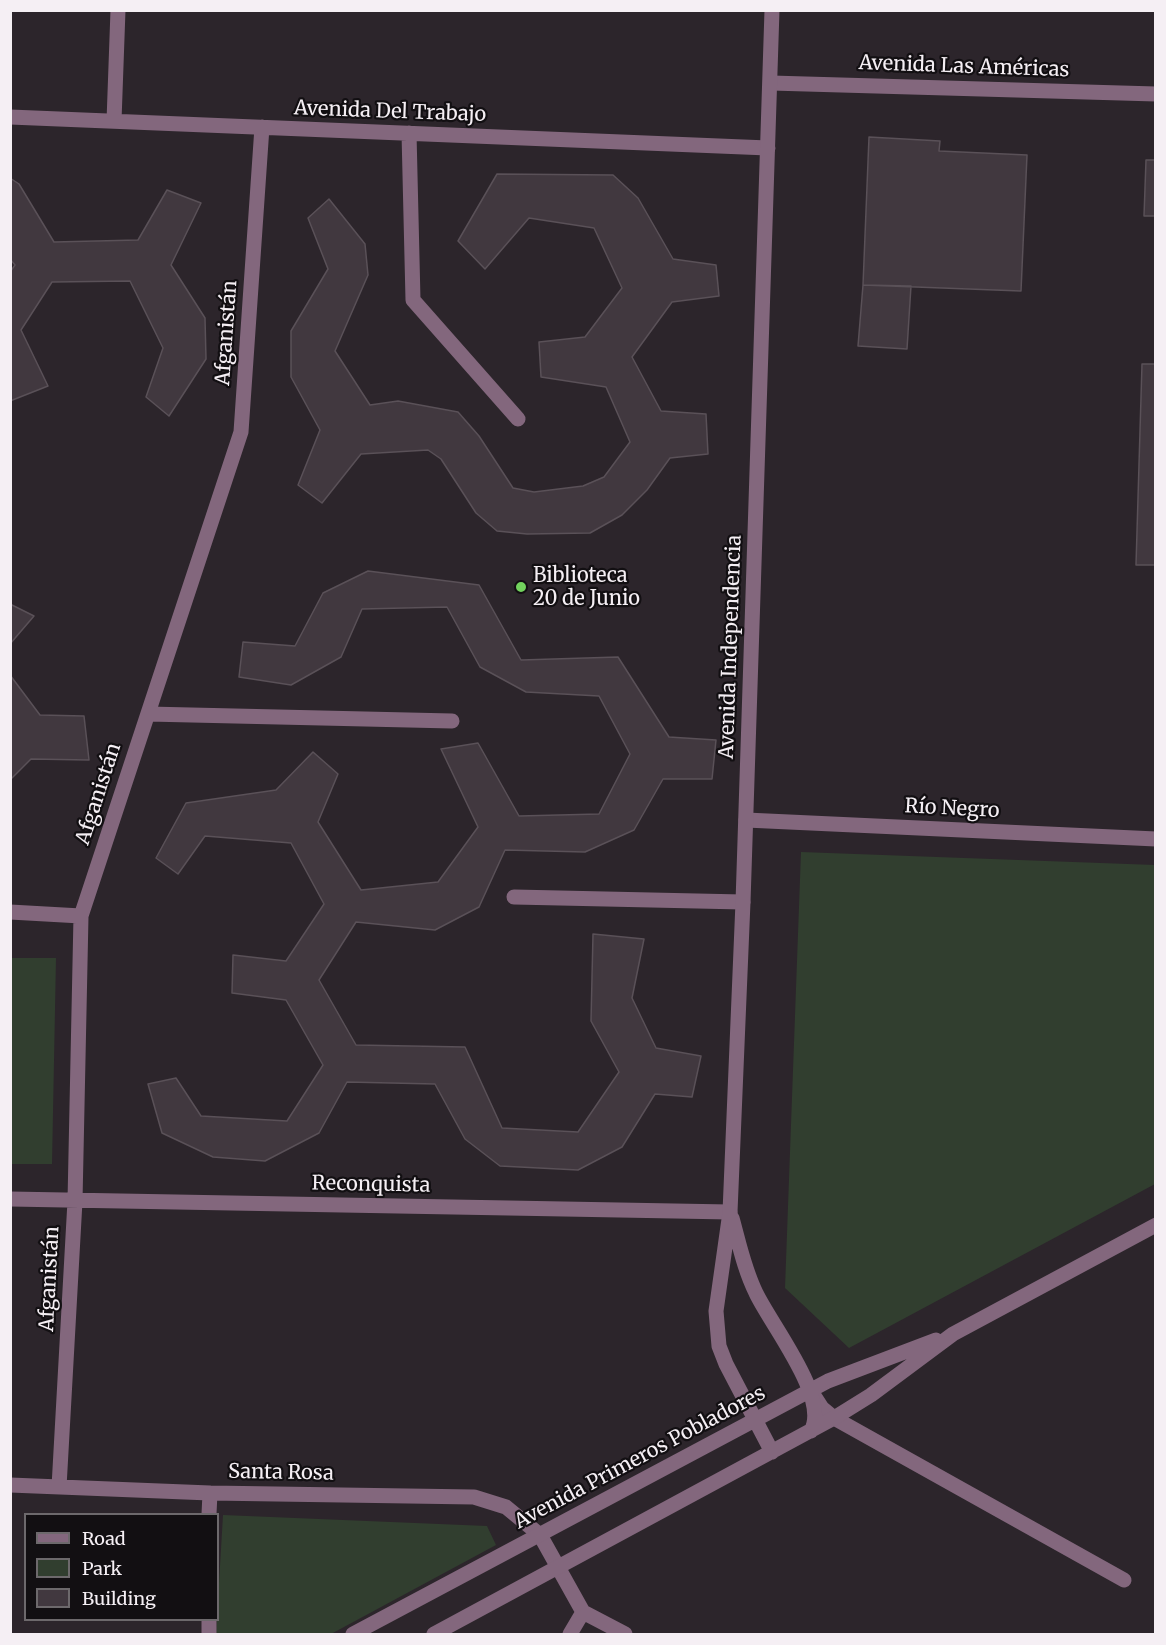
<!DOCTYPE html>
<html>
<head>
<meta charset="utf-8">
<style>
	body { margin:0 }
	#map { position:relative; width:1166px; height:1645px; overflow:hidden; background:#2c252b; font-family:Merriweather,serif }
	canvas { display:block }
	.frame { position:absolute; inset:0; border:12px solid #f5eff4; pointer-events:none }
	.legend { position:absolute; left:24px; top:1513px; width:195px; height:108px; box-sizing:border-box; background:#120f12; border:2px solid #6d696c; margin:0; padding:8px 10px; list-style:none; font-size:18px; color:#f5eff4 }
	.legend li { display:flex; align-items:center; gap:12px; height:30px }
	.legend b { width:30px; border:2px solid #6d696c }
</style>
</head>
<body>
<div id="map">
<canvas width="1166" height="1645"></canvas>
<div class="frame"></div>
<ul class="legend">
<li><b style="height:8px;background:#83677d"></b>Road</li>
<li><b style="height:16px;background:#313e2f"></b>Park</li>
<li><b style="height:16px;background:#41383f"></b>Building</li>
</ul>
</div>
<script>
const context = document.querySelector('canvas').getContext('2d');
context.lineJoin = 'round';
function fill(path, color) { context.fillStyle = color; context.fill(path, 'evenodd'); }
function stroke(path, color, width, dash) { context.strokeStyle = color; context.lineWidth = width; context.lineCap = dash ? 'butt' : 'round'; context.setLineDash(dash || []); context.stroke(path); }
function label(font, color, halo, rows, align = 'center') {
  context.font = font + ' Merriweather,serif'; context.lineWidth = 4.5; context.setLineDash([]); context.textBaseline = 'middle'; context.strokeStyle = halo; context.fillStyle = color; for (const [text, x, y, turn = 0] of rows) {
    context.save(); context.translate(x, y); context.rotate((+turn || 0) * Math.PI / 180); context.textAlign = isNaN(turn) ? turn : align; if (halo) context.strokeText(text, 0, 0); context.fillText(text, 0, 0); context.restore();
  }
}
const green = new Path2D(`
	M801,852L1155,865V1184L849,1348L785,1288Z
	M11,958H56L52,1164H11Z
	M223,1515L487,1526L496,1545L331,1634H216Z`);
const building = new Path2D(`
	M869,137L940,141L939,151L1027,155L1021,291L863,285Z
	M1146,160H1156V216H1144Z
	M497,174L613,175L638,198L673,259L716,265L719,296L672,302L632,357L661,411L706,414L708,454L670,458L647,490L622,515L590,533L527,534L497,531L476,513L441,459L428,450L361,454L322,503L298,485L320,430L291,377V331L328,269L308,218L329,199L365,244L368,275L335,351L370,405L398,401L458,412L479,436L513,488L534,492L583,486L604,477L630,442L606,387L541,377L539,342L585,337L622,288L594,228L529,218L485,269L458,241Z
	M10,178L19,184L54,242L138,240L167,190L201,203L171,265L205,318L206,359L169,416L146,397L163,348L130,281L52,282L21,330L48,386L10,401V272L15,265L10,259Z
	M863,285L911,286L907,349L858,346Z
	M1142,364H1156V565H1136Z
	M368,571L479,585L521,660L618,657L669,737L716,740L712,779H663L634,830L585,852L505,850L479,907L435,930L356,922L319,980L356,1045L465,1047L502,1128L578,1132L619,1072L591,1021L593,934L644,939L632,998L656,1048L701,1056L692,1097L655,1094L622,1147L578,1170L500,1166L465,1139L435,1084L347,1082L319,1133L265,1161L213,1157L162,1133L148,1084L176,1078L201,1116L287,1121L323,1065L286,1000L232,993L233,955L286,961L324,904L291,843L205,836L178,874L156,858L186,803L276,790L313,752L338,774L318,822L361,890L438,882L478,827L441,749L478,743L519,816L599,814L630,754L599,696L526,692L480,667L447,607L362,609L341,657L291,685L239,677L243,642L295,646L323,593Z
	M10,604L34,616L10,644Z
	M10,675L40,715L84,716L89,760L31,759L10,780Z`);
const minor = new Path2D(`
	M771,83L1156,94
	M10,117L768,148
	M114,121L118,10
	M409,133L413,300L518,419
	M148,714L452,721
	M746,820L1156,839
	M514,897L743,902
	M10,912L81,916
	M10,1199L730,1212
	M811,1391L822,1408L834,1418L1124,1580
	M10,1485L210,1493L474,1497L506,1507L540,1535L583,1612L625,1634
	M59,1487L75,1201L81,916L241,432L262,127
	M209,1514L210,1493
	M209,1634V1620
	M570,1634L583,1612`);
const tertiary = new Path2D(`
	M732,1218C739,1243 744,1269 756,1293C771,1325 830,1398 811,1431
	M772,1452L726,1364L719,1346L716,1311L730,1212L743,902L772,10
	M353,1634L828,1381L936,1340
	M434,1634L834,1418L871,1395L953,1334L1156,1225`);
const markers = [
	[521,587,6,"#72d25d"]
];
const streetNames = [
	["Avenida Las Américas",964,67,2],
	["Avenida Del Trabajo",390,112,2],
	["Afganistán",227,333,-86],
	["Avenida Independencia",731,647,-88],
	["Afganistán",99,794,-72],
	["Río Negro",952,809,3],
	["Reconquista",371,1185,1],
	["Afganistán",50,1279,-87],
	["Avenida Primeros Pobladores",640,1458,-28],
	["Santa Rosa",281,1473,1]
];
const poiNames = [
	["Biblioteca",533,576],
	["20 de Junio",533,599]
];
fill(green, '#313e2f');
fill(building, '#41383f');
stroke(building, '#5a5158', 1.5);
stroke(minor, '#83677d', 15);
stroke(tertiary, '#83677d', 15);
for (const [x, y, r, color] of markers) { const dot = new Path2D(); dot.arc(x, y, r, 0, 2 * Math.PI); context.fillStyle = color; context.fill(dot); stroke(dot, '#120f12', 2); }
label('20px', '#f5eff4', '#120f12', streetNames);
label('20px', '#f5eff4', '#120f12', poiNames, 'left');
</script>
</body>
</html>
